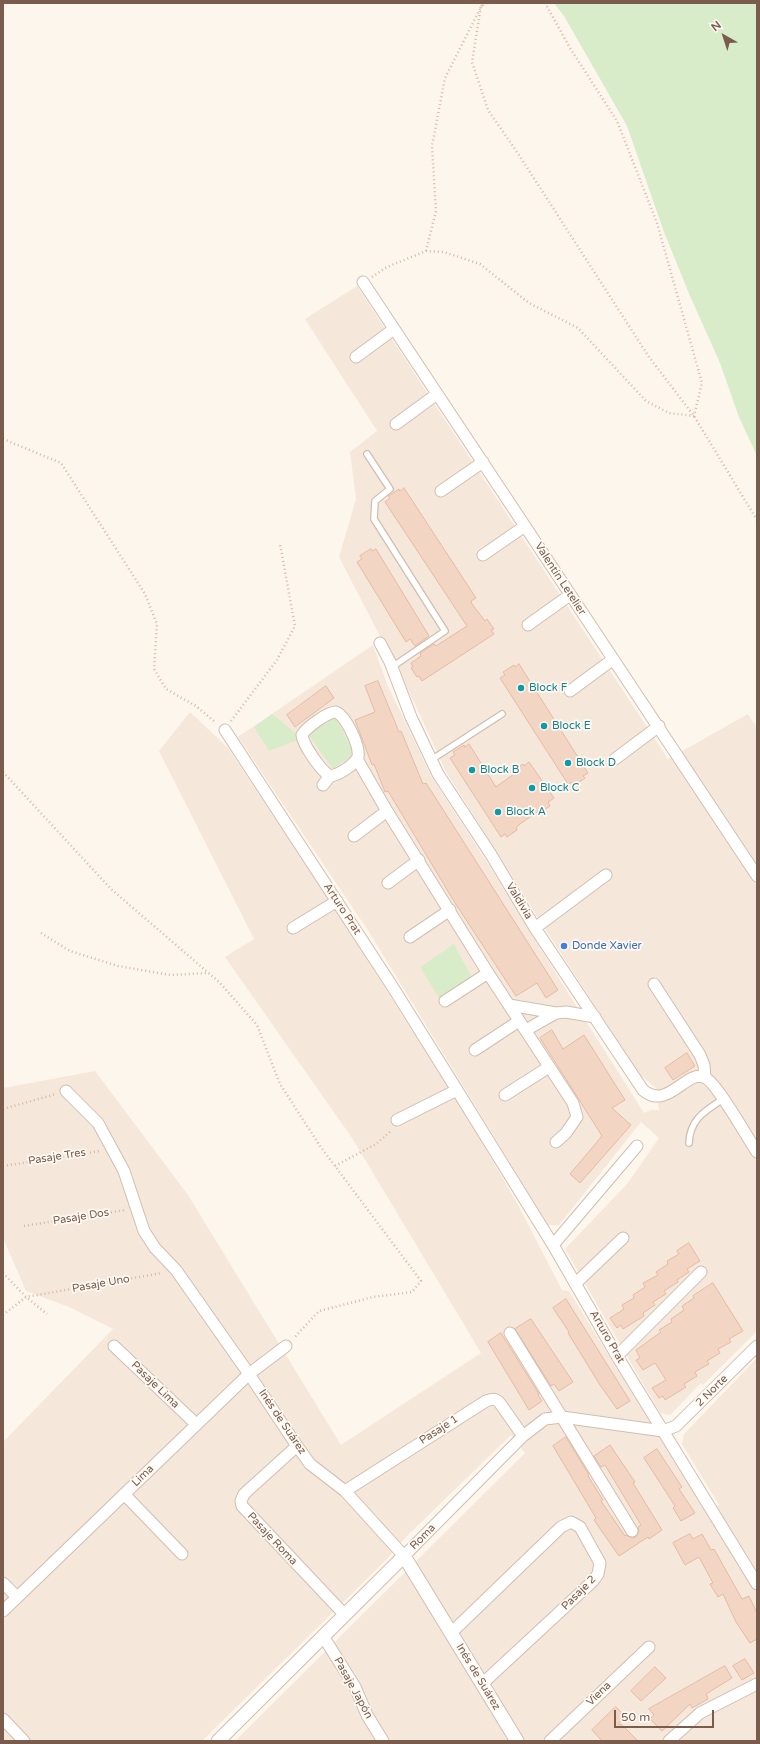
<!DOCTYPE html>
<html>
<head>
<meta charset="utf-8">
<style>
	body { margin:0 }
	#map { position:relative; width:760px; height:1744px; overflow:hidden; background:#fdf6ec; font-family:"Varela Round",sans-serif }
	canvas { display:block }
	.frame { position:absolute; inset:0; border:4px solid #7a5c4d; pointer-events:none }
	.north { position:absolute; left:704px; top:16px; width:40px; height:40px; -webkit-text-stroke:3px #fffaf3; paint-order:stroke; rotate:321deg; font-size:11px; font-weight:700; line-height:16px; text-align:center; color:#7a5c4d }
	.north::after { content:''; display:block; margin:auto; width:14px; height:18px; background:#7a5c4d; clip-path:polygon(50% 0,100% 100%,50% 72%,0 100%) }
	.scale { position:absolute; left:614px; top:1710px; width:100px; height:18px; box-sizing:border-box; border:2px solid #7a5c4d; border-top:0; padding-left:5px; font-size:12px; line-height:14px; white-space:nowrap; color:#7a5c4d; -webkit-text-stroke:3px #fffaf3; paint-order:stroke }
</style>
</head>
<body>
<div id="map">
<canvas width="760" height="1744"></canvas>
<div class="frame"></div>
<div class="north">N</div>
<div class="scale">50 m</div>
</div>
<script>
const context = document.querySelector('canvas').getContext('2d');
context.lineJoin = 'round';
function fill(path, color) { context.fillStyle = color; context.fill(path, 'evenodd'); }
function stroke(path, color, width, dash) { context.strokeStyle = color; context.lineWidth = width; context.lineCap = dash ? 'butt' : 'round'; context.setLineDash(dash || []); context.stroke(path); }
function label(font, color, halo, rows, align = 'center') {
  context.font = font + ' "Varela Round",sans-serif'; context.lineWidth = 3.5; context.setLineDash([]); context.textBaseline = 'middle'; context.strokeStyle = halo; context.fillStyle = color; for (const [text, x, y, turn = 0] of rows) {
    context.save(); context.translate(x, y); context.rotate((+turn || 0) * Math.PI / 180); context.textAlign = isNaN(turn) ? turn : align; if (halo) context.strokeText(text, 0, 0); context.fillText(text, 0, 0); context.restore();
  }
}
const residential = new Path2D(`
	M357,286L668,759L748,714L757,728V1331L703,1385L701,1383L670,1415L660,1413L565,1249L627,1184L659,1138L641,1122L559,1225H548L369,932L238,737L373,645L387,684L431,776L489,865L570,996L644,1113L651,1110H659L655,1087L639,1074L538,918L445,770L414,702L339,557L356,499L350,452L377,431L305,319Z
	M190,712L228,748L328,898L473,1127L517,1203L562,1290L569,1291L706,1513L719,1505L682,1444L684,1434L757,1358V1741H235L525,1453L511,1435L407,1536L385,1561L202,1741H3V1442L113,1329L69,1307L26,1291L3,1238V1088L95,1071L188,1195L341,1445L481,1353L352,1138L225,957L254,939L159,751Z`);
const green = new Path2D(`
	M554,3H757V456L739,417L720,363L690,296L664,232L627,126L564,16Z
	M272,714L297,734L298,740L269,751L254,727Z
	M336,717L354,754L333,769L308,734Z
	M454,944L472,978L439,998L420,967Z`);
const building = new Path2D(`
	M404,488L476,598L471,601L472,604L485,621L487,619L494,629L491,630L494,634L422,681L419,676L417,677L411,668L413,667L411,663L421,656L420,653L434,644L436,646L467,626L385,502L390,498L388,496L399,489L400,491Z
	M371,549L372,551L376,549L429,636L415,646L410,639L406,642L357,562L362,559L360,556Z
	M519,664L588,773L583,776L585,778L575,785L573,782L568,784L500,678L505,675L503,672L514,665L515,667Z
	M378,681L399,732L401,731L423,784L426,783L558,990L546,998L537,983L516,996L455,903L388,791L385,792L374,764L372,765L355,720L375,712L365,686Z
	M326,686L334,698L295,727L287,715Z
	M469,744L496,787L514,774L512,772L523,764L524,766L529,762L554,798L548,802L550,806L541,812L540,810L520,824L516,828L517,830L507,837L505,834L501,837L450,758L455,755L453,752L464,745L465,747Z
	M552,1030L563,1049L584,1035L625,1100L612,1108L631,1125L580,1183L570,1174L602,1136L540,1038Z
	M687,1053L695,1066L673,1080L665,1068Z
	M689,1243L700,1261L687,1269L689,1272L677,1280L678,1282L664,1291L666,1294L653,1302L655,1305L643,1313L644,1316L623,1329L621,1325L617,1328L610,1318L624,1309L622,1305L634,1298L633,1295L645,1287L643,1283L658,1275L656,1272L668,1264L667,1261L679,1254L677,1251Z
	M713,1283L743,1331L729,1339L731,1342L718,1349L720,1353L707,1361L709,1364L695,1372L697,1376L684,1384L686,1387L665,1400L663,1396L659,1398L652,1388L666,1380L655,1363L643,1370L636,1360L640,1358L636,1350L661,1332L659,1330L672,1322L671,1319L684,1310L682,1306L694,1298L693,1296Z
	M566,1299L630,1401L617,1409L600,1385L568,1333L569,1332L553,1308Z
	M531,1319L573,1382L559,1391L554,1384L551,1386L515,1329Z
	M501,1333L539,1394L538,1395L542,1401L529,1410L488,1342Z
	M566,1437L589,1475L588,1476L603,1500L601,1501L625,1536L626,1535L632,1538L636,1537L639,1531L638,1527L641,1525L605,1465L601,1467L594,1456L610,1445L635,1482L633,1483L662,1530L649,1539L648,1537L619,1556L594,1520L596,1518L553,1446Z
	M657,1449L682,1487L679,1489L695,1513L681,1521L673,1508L675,1506L644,1458Z
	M690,1534L693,1539L702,1534L711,1550L714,1549L742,1599L749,1596L757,1613V1639L750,1643L736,1622L723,1594L718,1597L710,1584L713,1583L699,1557L685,1565L673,1543Z
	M745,1659L754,1673L742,1680L733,1666Z
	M725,1666L732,1678L706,1694L708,1699L692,1708L690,1704L662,1731L650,1719L654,1715L649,1709Z
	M655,1667L666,1678L641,1701L631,1691Z
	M616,1707L626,1717L618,1724L619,1725L621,1724L638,1741H602L592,1730Z`);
const path = new Path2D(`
	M487,3L481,6L472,62L488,110L517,152L649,357L694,416L757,520
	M426,251L436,211L432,146L445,78L483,3
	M372,277L387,267L426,251L444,252L480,264L529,303L578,328L646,401L669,413L694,416L702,383L657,223L617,121L570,48L545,3
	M3,439L61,463L145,594L157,624L154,669L166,689L196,706L216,723
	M231,721L277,660L295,626L280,544
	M3,772L111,889L219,982L257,1025L280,1084L320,1146L421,1281L412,1292L373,1297L319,1311L294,1338
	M41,933L70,951L118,966L170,975L208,973
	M3,1109L56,1094
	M3,1166L100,1151
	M335,1166L376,1144L392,1130
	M24,1226L125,1210
	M3,1273L26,1297L47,1314
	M3,1315L26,1297L162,1273`);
const service = new Path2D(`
	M367,454L390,489L375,501L374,519L445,631L392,667
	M431,760L502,714
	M689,1143C690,1119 705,1111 723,1099`);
const minor = new Path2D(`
	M363,282L757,876
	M356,357L394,329
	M396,424L437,394
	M441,491L483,462
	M483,555L525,526
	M528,625L570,595
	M380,643L390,662L411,717L438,774L490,853L535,928L643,1090C667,1111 686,1070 704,1077C716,1081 748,1139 757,1152
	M570,691L612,660
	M225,730L392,986L457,1090L553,1245L617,1356L757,1584
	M357,759L387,811L488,973L573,1103L577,1117L566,1133L556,1142
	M615,759L659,726
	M323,785L330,776C339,775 354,765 358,757C360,746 346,716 336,712C327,712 306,728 302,735C303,745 321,771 330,776
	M354,836L387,811
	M388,883L419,860
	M293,928L337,901
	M535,928L606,875
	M410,937L450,910
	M654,984L700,1055L704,1065L705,1077
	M445,1001L488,973
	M509,1005L556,1013
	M526,1030L556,1013L566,1012L595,1017
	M475,1050L519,1021
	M66,1091L98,1123L124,1171L144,1231L155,1248L176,1270L249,1374L297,1446L310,1464L345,1491L404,1556L523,1436L545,1419L562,1417L663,1431L676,1426L757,1346
	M505,1095L549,1067
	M397,1120L457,1090
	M553,1245L637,1146
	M576,1283L623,1238
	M510,1333L632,1531
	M114,1346L196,1424
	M617,1356L701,1272
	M297,1446L244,1494L241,1501L242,1506L345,1615
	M345,1491L486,1401C492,1399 494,1398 499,1402L523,1436
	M124,1494L182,1554
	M3,1583L17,1597
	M3,1611L249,1374L286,1346
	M451,1633L561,1527L571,1522L580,1527L600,1563L598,1574L593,1581L482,1684
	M323,1636L355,1687L367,1715L383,1741
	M3,1719L24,1741
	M550,1741L649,1647
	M669,1741L700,1713L757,1684`);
const tertiary = new Path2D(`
	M218,1741L404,1556L517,1741`);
const markers = [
	[521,688,4,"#0f9aa8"],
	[544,726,4,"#0f9aa8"],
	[568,763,4,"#0f9aa8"],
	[472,770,4,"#0f9aa8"],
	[532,788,4,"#0f9aa8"],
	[498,812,4,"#0f9aa8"],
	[564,946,4,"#3f7fe0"]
];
const streetNames = [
	["Valentín Letelier",560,579,57],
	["Valdivia",519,901,59],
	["Arturo Prat",342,909,57],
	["Pasaje Tres",57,1157,-9],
	["Pasaje Dos",81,1217,-9],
	["Pasaje Uno",101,1284,-10],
	["Arturo Prat",607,1337,60],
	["Pasaje Lima",155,1385,44],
	["2 Norte",712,1391,-45],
	["Inés de Suárez",282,1422,56],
	["Pasaje 1",439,1430,-33],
	["Lima",143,1476,-44],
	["Roma",423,1537,-45],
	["Pasaje Roma",272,1539,47],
	["Pasaje 2",579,1593,-45],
	["Inés de Suárez",478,1677,59],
	["Pasaje Japón",353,1688,61],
	["Viena",599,1694,-44]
];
const cultureNames = [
	["Block F",529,688],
	["Block E",552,726],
	["Block D",576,763],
	["Block B",480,770],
	["Block C",540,788],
	["Block A",506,812]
];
const shopNames = [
	["Donde Xavier",572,946]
];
fill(residential, '#f5e8da');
fill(green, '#d8ecc9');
fill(building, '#f3d5c3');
stroke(building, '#e6bba3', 1);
stroke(service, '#d1beb0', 8);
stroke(minor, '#d1beb0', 13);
stroke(tertiary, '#d1beb0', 15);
stroke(path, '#d9b8a5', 2.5, [1, 3]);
stroke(service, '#fff', 5.5);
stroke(minor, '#fff', 11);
stroke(tertiary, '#fff', 13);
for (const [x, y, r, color] of markers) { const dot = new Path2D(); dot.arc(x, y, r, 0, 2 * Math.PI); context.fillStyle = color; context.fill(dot); stroke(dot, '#fffaf3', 1.5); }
label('11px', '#7a5c4d', '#fffaf3', streetNames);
label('11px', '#0d838f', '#fffaf3', cultureNames, 'left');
label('11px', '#366cbe', '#fffaf3', shopNames, 'left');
</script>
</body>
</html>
